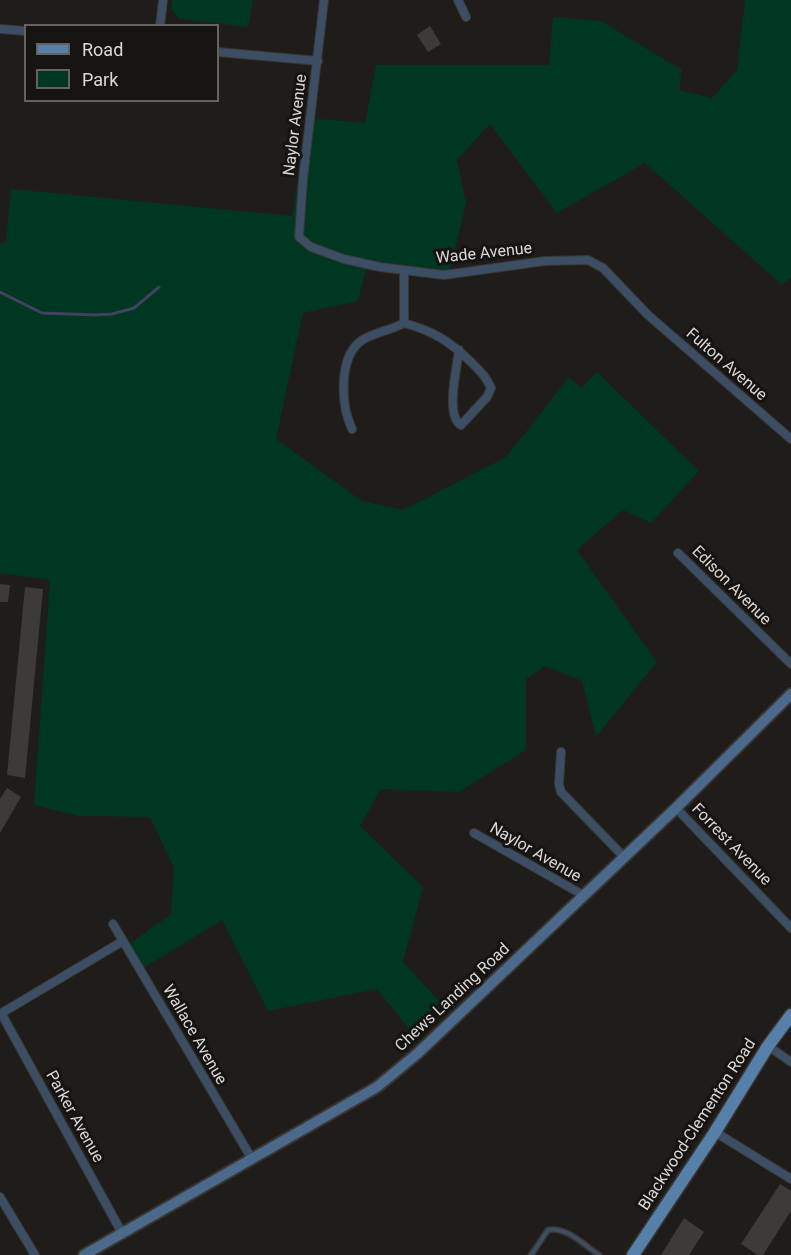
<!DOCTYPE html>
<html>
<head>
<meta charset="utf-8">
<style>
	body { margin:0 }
	#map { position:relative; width:791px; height:1255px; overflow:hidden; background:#1f1c1a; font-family:Roboto,sans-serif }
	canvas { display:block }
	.legend { position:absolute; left:24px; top:24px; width:195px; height:78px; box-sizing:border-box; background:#161311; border:2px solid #656260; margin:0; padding:8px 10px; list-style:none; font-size:18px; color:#dbd9d7 }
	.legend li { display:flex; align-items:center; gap:12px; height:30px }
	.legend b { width:30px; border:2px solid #656260 }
</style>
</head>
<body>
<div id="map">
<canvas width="791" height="1255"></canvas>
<ul class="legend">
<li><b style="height:8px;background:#567fa9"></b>Road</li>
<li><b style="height:16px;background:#003720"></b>Park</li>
</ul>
</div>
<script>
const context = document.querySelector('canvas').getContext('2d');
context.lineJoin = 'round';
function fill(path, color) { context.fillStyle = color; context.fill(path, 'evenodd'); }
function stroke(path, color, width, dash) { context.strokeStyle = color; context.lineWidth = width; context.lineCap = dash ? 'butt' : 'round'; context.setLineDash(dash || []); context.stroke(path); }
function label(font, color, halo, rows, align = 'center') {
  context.font = font + ' Roboto,sans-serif'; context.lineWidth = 6; context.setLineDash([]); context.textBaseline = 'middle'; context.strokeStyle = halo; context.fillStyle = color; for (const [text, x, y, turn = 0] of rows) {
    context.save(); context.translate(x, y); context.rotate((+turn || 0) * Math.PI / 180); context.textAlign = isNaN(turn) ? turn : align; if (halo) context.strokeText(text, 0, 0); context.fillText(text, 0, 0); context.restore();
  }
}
const green = new Path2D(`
	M172,0H253L248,27L179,19L171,8Z
	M745,0H791V278L782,285L645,163L557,213L490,124L457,160L466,202L450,271L366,269L358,301L303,313L276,439L362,501L403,510L506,457L569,377L581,388L597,372L699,471L651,523L623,510L577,550L657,662L596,737L582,681L545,666L526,679V750L459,792L381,789L360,826L423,887L403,962L440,1002L411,1031L377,989L268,1011L222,920L142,969L128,945L171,914L174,868L150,817L78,816L34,805L50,580L0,573V243L6,242L11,189L292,216L308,118L365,123L376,65H549L553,17L601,21L682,70L679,90L712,98L737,70Z`);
const stream = new Path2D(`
	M0,292L42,313L95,315L112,314L134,308L159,287`);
const building = new Path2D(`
	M430,26L441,44L428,52L417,35Z
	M0,584L10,585L8,602H0Z
	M25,587L43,589L25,778L7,775Z
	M7,788L21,797L0,833V799Z
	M780,1184L791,1191V1211L763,1255H758L741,1244Z
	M684,1218L704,1232L689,1255H661Z`);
const lane = new Path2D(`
	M531,1255L548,1230C566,1226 584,1245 599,1255`);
const street = new Path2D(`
	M324,0L303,179L299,237L311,247L344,259L380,267L444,275L545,261L588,260L603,268L648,315L791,439
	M458,0L466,17
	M160,26L163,0
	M0,29L26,31
	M218,52L318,61
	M404,270V323
	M404,323C433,331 449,341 470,361C479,370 486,376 491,388L487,397L461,425C445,416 457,367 459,350
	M352,429C341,406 338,358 361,341C374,332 390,331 404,323
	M678,553L791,664
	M561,752L559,784L561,792L624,857
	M676,808L791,928
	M474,833L583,895
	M113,924L252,1159
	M1,1013L122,1233
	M0,1014L123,941
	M768,1046L791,1062
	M715,1132L791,1179
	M0,1197L35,1255`);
const secondary = new Path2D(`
	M84,1255L377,1087L418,1053L676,808L791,694`);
const primary = new Path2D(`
	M633,1255L715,1132L768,1046L791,1015`);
const streetNames = [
	["Naylor Avenue",296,125,-83],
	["Wade Avenue",484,254,-6],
	["Fulton Avenue",726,365,41],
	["Edison Avenue",731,586,45],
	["Forrest Avenue",731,845,46],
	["Naylor Avenue",535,853,30],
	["Chews Landing Road",453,998,-43],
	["Wallace Avenue",194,1035,60],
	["Parker Avenue",74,1117,61],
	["Blackwood-Clementon Road",698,1125,-57]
];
fill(green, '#003720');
stroke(stream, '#42415f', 3);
fill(building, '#3d3b38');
stroke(lane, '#393634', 7);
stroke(street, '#393634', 10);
stroke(secondary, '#393634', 14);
stroke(primary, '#393634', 15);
stroke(lane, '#3b4e63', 4);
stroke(street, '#3b4e63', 8);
stroke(secondary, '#4b6a8b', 10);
stroke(primary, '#567fa9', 12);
label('16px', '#dbd9d7', '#161311', streetNames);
</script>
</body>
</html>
